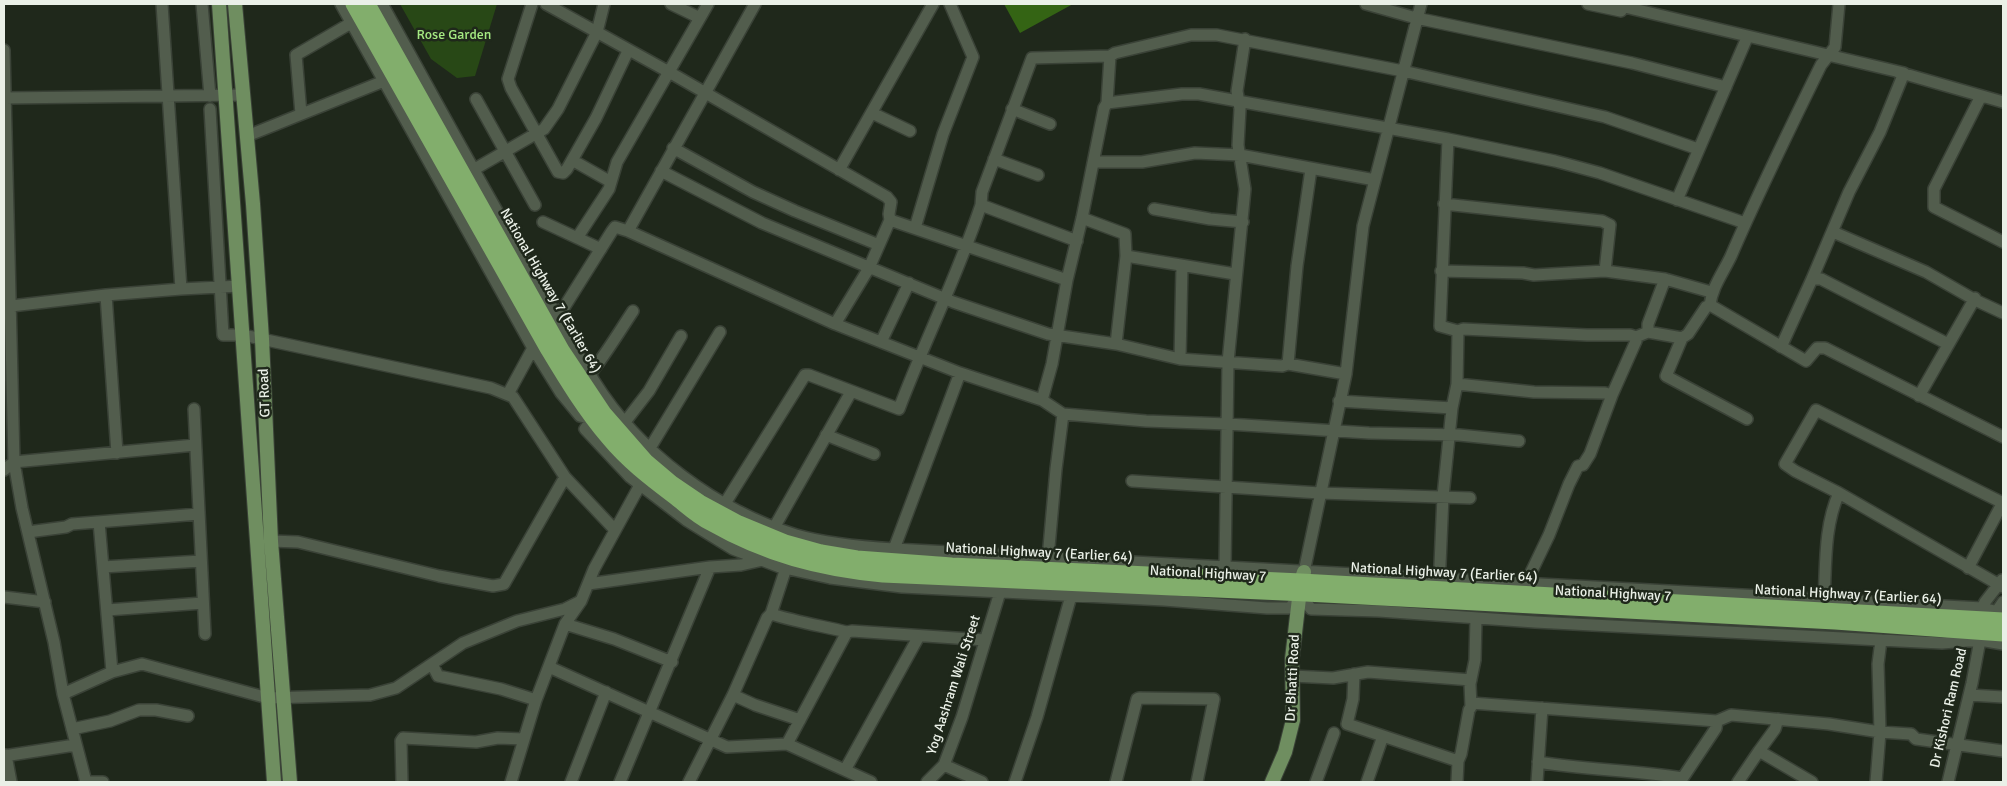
<!DOCTYPE html>
<html>
<head>
<meta charset="utf-8">
<style>
	body { margin:0 }
	#map { position:relative; width:2007px; height:786px; overflow:hidden; background:#1f281b; font-family:Signika,sans-serif }
	canvas { display:block }
	.frame { position:absolute; inset:0; border:5px solid #eaf0e7; pointer-events:none }
</style>
</head>
<body>
<div id="map">
<canvas width="2007" height="786"></canvas>
<div class="frame"></div>
</div>
<script>
const context = document.querySelector('canvas').getContext('2d');
context.lineJoin = 'round';
function fill(path, color) { context.fillStyle = color; context.fill(path, 'evenodd'); }
function stroke(path, color, width, dash) { context.strokeStyle = color; context.lineWidth = width; context.lineCap = dash ? 'butt' : 'round'; context.setLineDash(dash || []); context.stroke(path); }
function label(font, color, halo, rows, align = 'center') {
  context.font = font + ' Signika,sans-serif'; context.lineWidth = 5; context.setLineDash([]); context.textBaseline = 'middle'; context.strokeStyle = halo; context.fillStyle = color; for (const [text, x, y, turn = 0] of rows) {
    context.save(); context.translate(x, y); context.rotate((+turn || 0) * Math.PI / 180); context.textAlign = isNaN(turn) ? turn : align; if (halo) context.strokeText(text, 0, 0); context.fillText(text, 0, 0); context.restore();
  }
}
const green = new Path2D(`
	M400,4H497L475,76L457,78L431,59Z`);
const water = new Path2D(`
	M1004,4H1073L1020,33Z`);
const minor = new Path2D(`
	M202,4L210,96
	M341,4L533,348L561,393L580,416L593,418L585,429L630,477L686,520L733,549L780,567L830,578L902,587L1164,600L1267,608H1290L1300,594L1311,609L1379,611L1535,622L1900,641L1942,643L1980,640L2003,644
	M382,4C432,94 481,185 533,274C554,310 572,347 594,381C639,453 716,510 796,535C827,544 862,547 894,549L1982,608L2003,613
	M532,4L508,79L511,88L558,172L563,173L567,169L596,118L628,51
	M546,4L669,72L887,197L891,202L889,214L890,220L869,268L835,324
	M671,4L700,18
	M755,4L628,231L835,324L960,373L1042,400L1063,414L1146,421L1228,424L1369,433L1459,435L1519,441
	M1366,4L1416,18L1632,63L1726,87
	M1588,4L1621,11
	M1612,4L1904,73L1880,132L1849,192L1812,279L1781,347
	M4,50L14,462L22,508L54,642L63,694L86,782
	M1898,72L2003,102
	M1981,96L1934,189V207L2003,242
	M5,98L244,95
	M476,99L535,205
	M1107,103L1182,94H1199L1448,139L1555,161L1600,173L1745,223
	M210,109L223,335H243L491,388L513,397L565,477L615,530
	M1012,109L1050,124
	M872,113L910,131
	M301,114L296,55L351,23
	M247,136L384,81
	M1448,139L1440,326L1458,331L1463,329L1587,335H1630L1636,337L1648,332L1682,338
	M673,148L753,192L795,211L879,245
	M994,159L1038,175
	M572,160L611,182
	M1094,162H1142L1195,153L1240,155L1375,180
	M473,170L544,129L558,109L597,32L604,4
	M839,170L933,4
	M661,171L762,223L953,302L1048,334L1116,344L1180,359L1282,366L1288,364L1346,374
	M1677,200L1746,40
	M1444,204L1602,221L1610,225L1605,271
	M1154,209L1210,219L1243,222
	M1082,218L1125,234L1126,256L1116,344
	M890,220L1067,280
	M543,222L601,249
	M915,228L943,134L973,57L950,4
	M1833,232L1926,272L1975,300L2003,313
	M577,238L609,189L617,162L708,4
	M1077,241L981,205L982,192L1032,58L1110,56L1115,53L1191,35H1217L1403,71L1605,117L1698,149
	M1126,256L1235,274
	M1441,271L1523,273L1534,275L1605,271L1665,279L1711,292
	M1812,279H1821L1948,344
	M181,289L240,286
	M106,295L117,453
	M1710,305L1806,361L1817,348H1825L2003,437
	M11,306L106,295L181,289L162,4
	M558,317L612,231L615,227L628,231
	M1648,332V324L1665,279
	M881,342L909,283
	M1180,359L1182,266
	M1288,364L1297,266L1311,169
	M590,374C606,354 619,332 633,311
	M1457,384L1534,392L1605,393L1612,395
	M508,394L533,348
	M1919,396L1975,298
	M1042,400L1052,364L1067,280L1082,218L1104,108L1107,103L1110,56
	M1339,401L1452,408
	M194,409L205,634
	M1747,419L1666,376L1682,338L1688,334L1706,307L1710,305C1712,287 1723,273 1731,256C1759,191 1790,128 1821,65L1835,47L1839,4
	M625,422L649,391L681,336
	M826,435L874,454
	M650,448L720,332
	M4,470L14,462L195,445
	M1132,481L1320,493L1470,498
	M2003,503L1816,410L1785,464L1795,471L1839,493L2003,587
	M724,505L805,375H809L899,409C925,340 958,275 981,205
	M99,522L112,672
	M775,526L851,392
	M28,532L66,527L72,524L199,514
	M271,541L298,542L439,576L493,586L504,584L565,477
	M894,549L960,373
	M1048,558L1056,469L1063,414
	M103,567L201,561
	M1225,568L1228,362L1245,189L1238,145L1240,109L1237,91L1245,39
	M1968,568L2003,502
	M1304,572L1346,374L1363,226L1421,4
	M588,584L710,567L741,565L763,560
	M1525,585L1549,535L1569,484L1578,466L1583,465L1590,454L1612,395L1636,341V337
	M1439,587L1443,496L1452,408L1457,384L1458,331
	M4,597L45,602
	M1824,600C1826,564 1824,526 1839,493
	M107,610L203,603
	M771,614L786,568
	M1979,615L1985,602L2002,580
	M1993,617L2003,602
	M565,624L614,639L672,662
	M432,664L438,676L501,689L536,700
	M549,667L727,747L787,744L871,782
	M1354,674L1353,699L1347,724L1458,761
	M1292,676L1333,678L1368,672L1471,680
	M63,694L112,672L142,664L268,698L370,695L396,688L463,643L517,621L565,609L581,601
	M733,695L755,705L800,720
	M1969,695L2003,697
	M1471,703L1717,721L1731,715L1829,724L1880,732L1911,734L1916,739L2003,751
	M1778,719L1775,729L1759,751L1812,782
	M72,729L110,721L139,710H156L188,716
	M787,744L847,632
	M6,755L11,782
	M4,756L75,745
	M1538,762C1586,770 1635,770 1682,778
	M944,765L982,782
	M845,770L919,636
	M86,782H103
	M402,782L401,741L403,738L476,742L498,738L524,739
	M511,782L536,700L565,624L581,601L594,569L640,485
	M571,782L606,692
	M620,782L710,567
	M689,782L733,695L767,618L771,614C797,622 822,626 847,632L852,631L985,640
	M927,782L944,765L962,717L1000,592
	M1015,782L1037,717L1071,596
	M1116,782L1137,699L1139,698L1214,699L1197,782
	M1316,782L1334,733
	M1367,782L1383,736
	M1457,782L1458,761L1461,754L1469,710L1471,707L1470,684L1475,660L1476,618
	M1537,782L1542,708
	M1680,782L1716,728L1717,721
	M1738,782L1759,751
	M1876,782L1880,732L1878,664L1881,640
	M1948,782L1972,683L1980,640`);
const major = new Path2D(`
	M219,4L274,782
	M235,4L253,204L262,339L271,541L290,782
	M1272,782L1285,752L1293,720L1292,659L1301,581L1304,572`);
const highway = new Path2D(`
	M353,4L548,350C566,380 585,411 608,438C627,461 649,478 673,496C685,505 696,516 710,523C766,555 820,569 883,575L1306,594L1835,622L2003,634
	M368,4L562,350L604,413L646,461L672,483L700,502L739,523L785,542L821,552L857,558L952,565L1301,581L2003,620`);
const parkNames = [
	["Rose Garden",454,35]
];
const streetNames = [
	["National Highway 7 (Earlier 64)",550,291,60],
	["GT Road",265,393,-92],
	["National Highway 7 (Earlier 64)",1039,553,3],
	["National Highway 7 (Earlier 64)",1444,573,3],
	["National Highway 7",1208,574,3],
	["National Highway 7",1613,594,3],
	["National Highway 7 (Earlier 64)",1848,595,3],
	["Dr Bhatti Road",1293,678,-87],
	["Yog Aashram Wali Street",954,685,-72],
	["Dr Kishori Ram Road",1949,708,-77]
];
fill(green, '#284816');
fill(water, '#346414');
stroke(minor, '#3a4237', 14);
stroke(major, '#3a4237', 16);
stroke(highway, '#3a4237', 18);
stroke(minor, '#525d4d', 11);
stroke(major, '#6f8e60', 14);
stroke(highway, '#82ae6c', 15);
label('14px', '#a5e982', '#1f281b', parkNames);
label('14px', '#eaf0e7', '#1f281b', streetNames);
</script>
</body>
</html>
